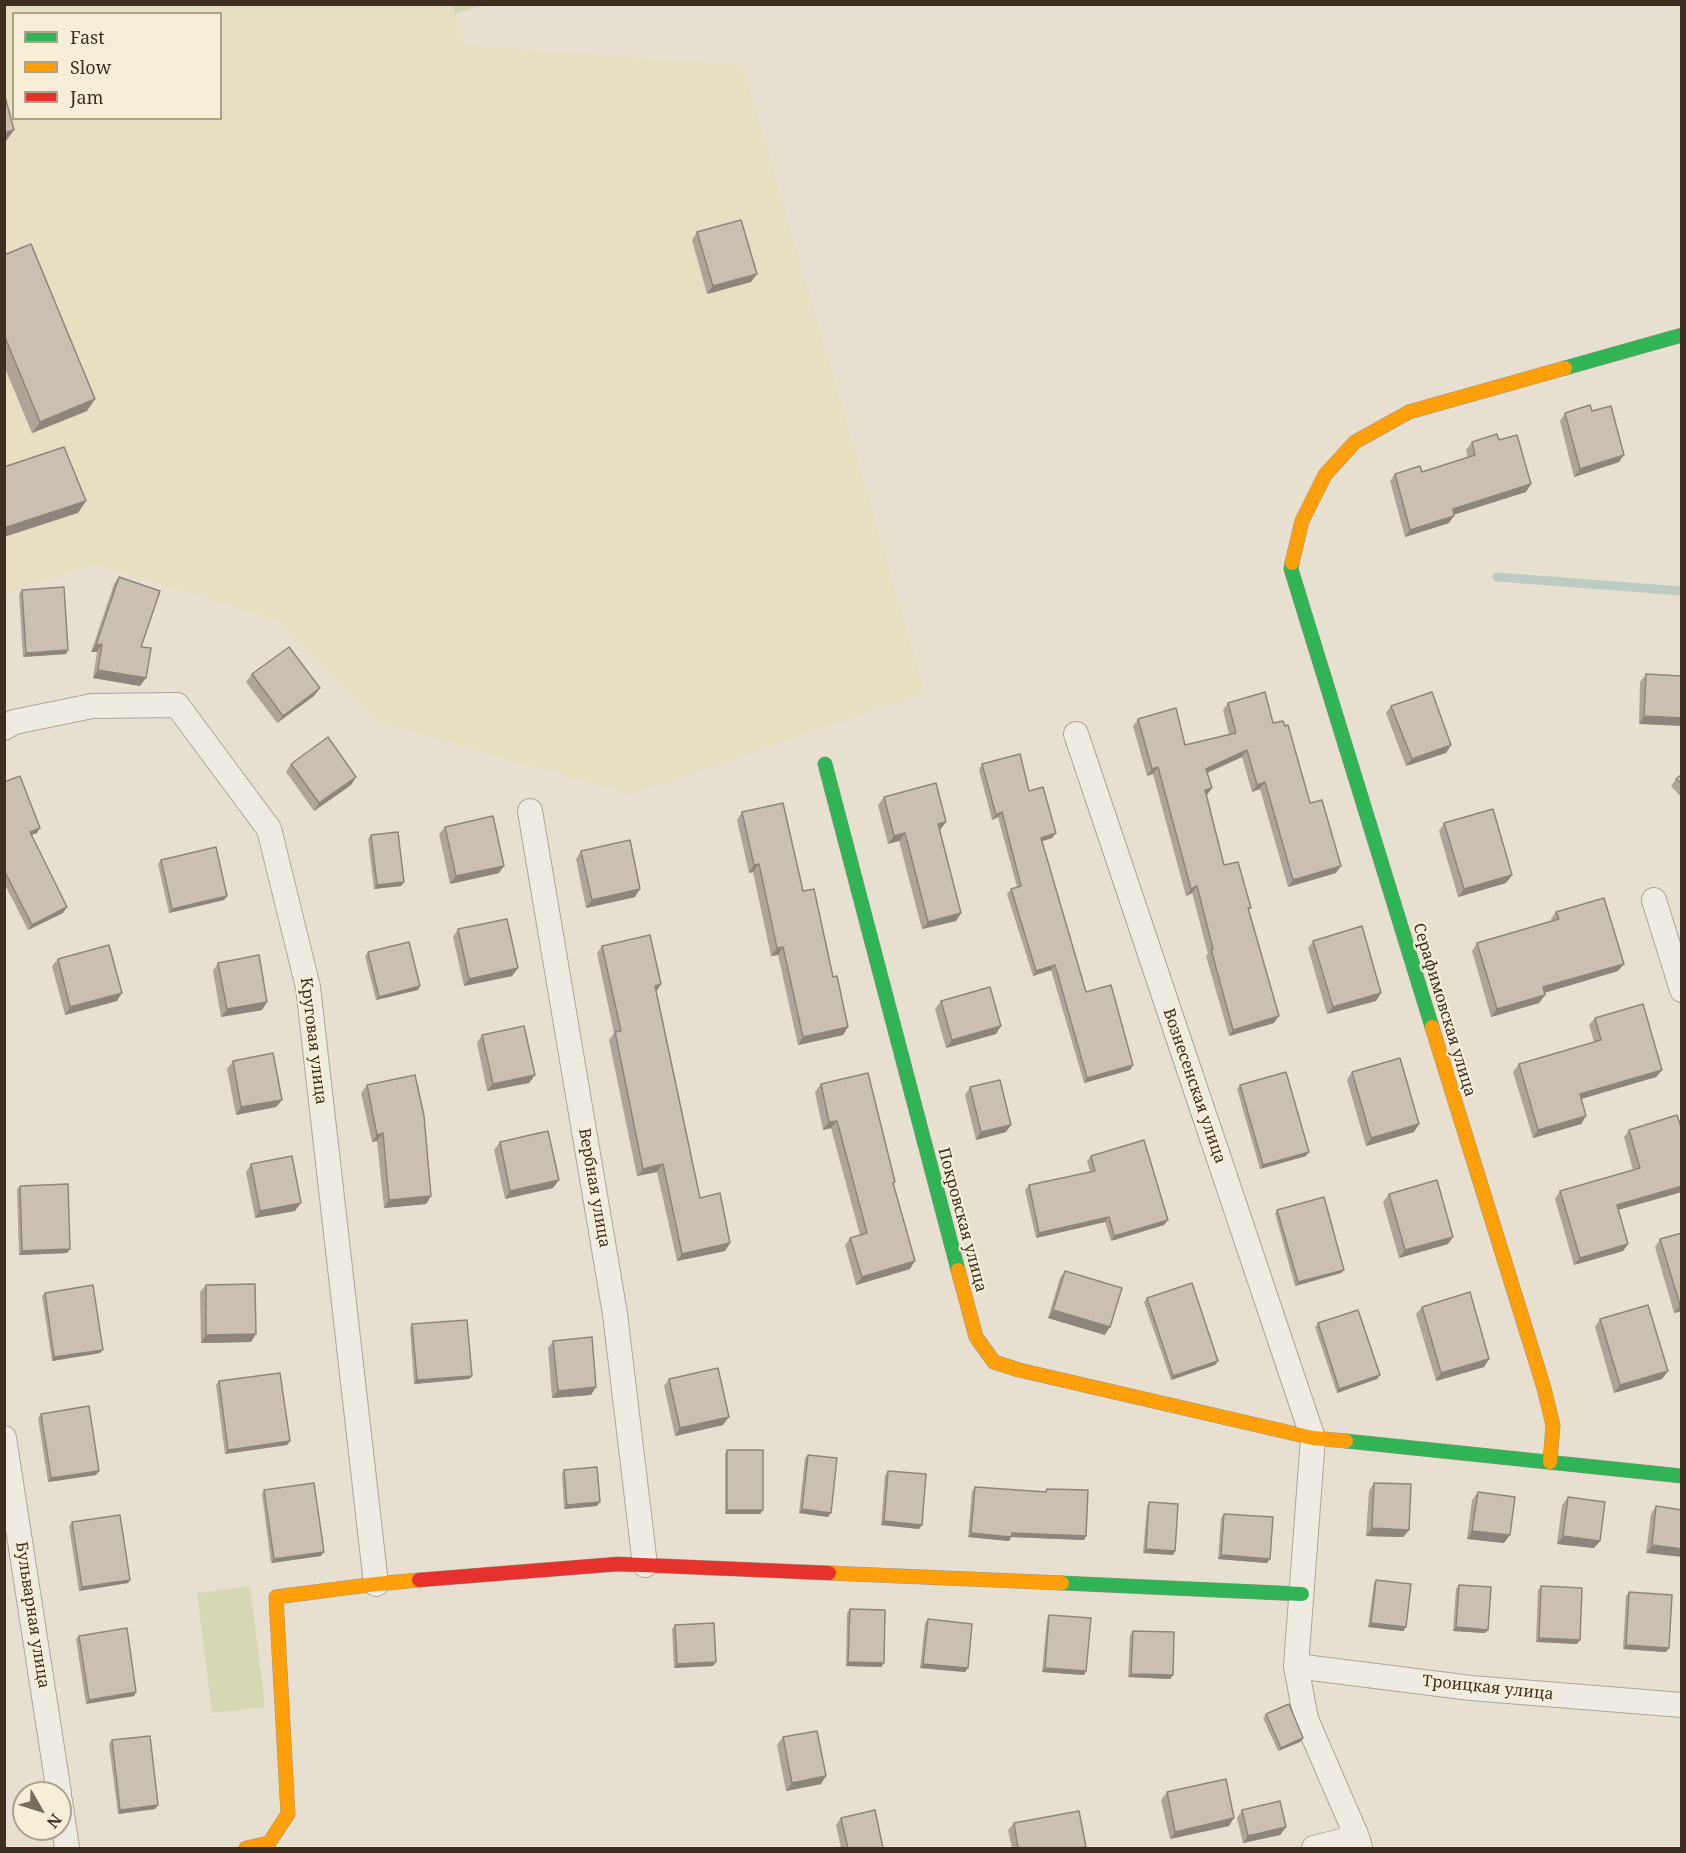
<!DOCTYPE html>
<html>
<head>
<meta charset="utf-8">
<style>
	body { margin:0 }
	#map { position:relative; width:1686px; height:1853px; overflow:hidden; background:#e7e0d1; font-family:"Noto Serif",serif }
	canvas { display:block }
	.frame { position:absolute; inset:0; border:6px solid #3d2e20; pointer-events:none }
	.legend { position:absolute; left:12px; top:12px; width:210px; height:108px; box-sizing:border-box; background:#f7eed8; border:2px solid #ada18e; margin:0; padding:8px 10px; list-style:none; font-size:18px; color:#3d2e20 }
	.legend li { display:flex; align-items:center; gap:12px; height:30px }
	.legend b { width:30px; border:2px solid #ada18e }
	.north { position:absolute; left:12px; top:1781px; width:60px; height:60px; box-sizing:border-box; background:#f7eed8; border:2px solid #ada18e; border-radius:50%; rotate:129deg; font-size:16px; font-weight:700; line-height:24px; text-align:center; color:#3d2e20 }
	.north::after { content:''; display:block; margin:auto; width:21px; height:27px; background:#786c5e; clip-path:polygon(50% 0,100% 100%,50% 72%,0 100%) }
</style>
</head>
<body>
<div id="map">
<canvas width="1686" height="1853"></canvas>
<div class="frame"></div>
<ul class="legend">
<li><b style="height:8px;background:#30b455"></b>Fast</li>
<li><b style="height:8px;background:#ff9f0a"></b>Slow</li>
<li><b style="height:8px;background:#e5322d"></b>Jam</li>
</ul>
<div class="north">N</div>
</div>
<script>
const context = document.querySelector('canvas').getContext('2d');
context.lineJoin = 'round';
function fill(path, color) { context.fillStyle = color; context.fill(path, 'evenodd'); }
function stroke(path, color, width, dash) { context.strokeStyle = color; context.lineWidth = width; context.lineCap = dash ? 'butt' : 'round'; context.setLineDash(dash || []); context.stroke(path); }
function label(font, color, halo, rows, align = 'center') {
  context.font = font + ' "Noto Serif",serif'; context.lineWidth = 4.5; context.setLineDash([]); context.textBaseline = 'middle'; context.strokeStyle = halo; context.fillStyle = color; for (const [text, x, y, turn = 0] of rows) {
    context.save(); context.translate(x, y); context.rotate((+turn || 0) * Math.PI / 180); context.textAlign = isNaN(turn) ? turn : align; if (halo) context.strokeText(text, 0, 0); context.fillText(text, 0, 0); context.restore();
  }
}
const farmland = new Path2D(`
	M5,5H452L465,45L743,65L925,693L630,795L378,722L277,620L96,565L5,594ZM14,14H220V118H14Z`);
const green = new Path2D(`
	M452,4H485V5L455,14Z
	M250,1586L265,1707L212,1713L197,1593Z`);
const stream = new Path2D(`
	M1497,577L1682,591`);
const street = new Path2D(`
	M4,728L14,722L92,706L177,705L269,829L308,987L376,1584
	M1076,734L1313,1438L1296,1666L1306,1719L1357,1837
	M530,811L615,1314L645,1565
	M1654,900L1682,990
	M4,1438L59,1793
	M1296,1666L1471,1688L1682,1705
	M60,1801L67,1848
	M1314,1848L1357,1837L1360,1848`);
const fast = new Path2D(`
	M1565,368L1682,335
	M1292,563L1291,569L1432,1027
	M825,764L958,1270
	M1346,1441L1682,1476
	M1062,1583L1302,1594`);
const slow = new Path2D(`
	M1292,563L1302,521L1325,475L1355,442L1409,412L1565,368
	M1432,1027L1544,1388L1553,1425L1550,1462
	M958,1270L976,1337L994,1362L1019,1370L1313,1438L1346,1441
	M829,1573L1062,1583
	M246,1848L269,1843L288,1814L276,1597L376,1584L419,1580`);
const jam = new Path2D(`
	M419,1580L618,1564L829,1573`);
const wall = new Path2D(`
	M697,232L751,282L707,294L692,240Z
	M4,255L87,411L32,433L4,366Z
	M1592,411L1619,462L1574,477L1560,421L1565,413Z
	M1499,440L1531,484L1526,492L1454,514L1449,523L1405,537L1390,481L1395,474L1422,472L1468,458L1466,450L1472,442Z
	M119,577L141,647L140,686L93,678L97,652H91L114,584Z
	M22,590L68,650L66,654L23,657L19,594Z
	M252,674L314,696L277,723L246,682Z
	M1646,674L1682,676L1639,724L1640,682Z
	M1228,703L1273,723L1310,803L1336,873L1288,887L1260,789L1252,792L1242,757L1208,773L1207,795L1224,865L1249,910L1274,1023L1229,1036L1206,956L1208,954L1192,893L1186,896L1153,774L1147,776L1133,726L1138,719L1185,745L1229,734L1223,710Z
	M1391,706L1451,745L1446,753L1406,766L1386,713Z
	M291,764L356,777L351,785L314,811L286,772Z
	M982,764L1029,791L1056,833L1052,838L1042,841L1086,992L1133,1065L1130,1070L1084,1083L1051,970L1033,976L1007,894L1011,889L1017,887L998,817L992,820L979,770Z
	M1682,774V798L1671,786L1676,779Z
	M4,782L37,833L31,835L63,913L28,930L4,883Z
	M884,797L946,822L940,830L961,913L956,921L922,929L899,841L888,844L878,805Z
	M742,812L803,891L843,1035L798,1045L778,955L771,956L753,872L749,873L737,820Z
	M1444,823L1512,875L1506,883L1458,897L1439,831Z
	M445,827L499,873L450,884L439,834Z
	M371,835L404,882L401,886L374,889L368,839Z
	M581,851L635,897L586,908L576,859Z
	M161,860L227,896L224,900L169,913L158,864Z
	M1556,912L1618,971L1544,993L1545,995L1539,1003L1491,1017L1472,951L1477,943L1551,921V919Z
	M458,929L518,968L512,976L464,986L453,937Z
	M1313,941L1381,993L1376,1001L1327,1014L1308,948Z
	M602,946L661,984L656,992L700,1198L730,1243L725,1251L677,1261L657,1172L637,1176L609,1040L614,1033L597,953Z
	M368,952L418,990L376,1000L365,956Z
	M58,959L117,1001L65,1015L52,966Z
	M218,963L267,1002L262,1010L221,1017L213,971Z
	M941,1001L996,1034L946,1048L935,1009Z
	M1595,1018L1662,1070L1656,1077L1581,1099L1586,1116L1581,1124L1533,1138L1513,1072L1519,1064L1594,1042L1589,1025Z
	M482,1035L535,1075L529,1083L487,1091L477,1043Z
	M233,1061L282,1100L276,1107L236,1115L227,1069Z
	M1352,1072L1419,1124L1414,1132L1366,1146L1347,1080Z
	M821,1084L895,1182L893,1184L910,1269L856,1285L845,1245L850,1238L860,1235L831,1128L823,1130L815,1092Z
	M367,1085L431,1196L426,1204L384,1208L377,1141L372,1142L361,1093Z
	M1240,1085L1306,1156L1260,1169L1237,1089Z
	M970,1087L1006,1132L976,1140L965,1095Z
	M1677,1115L1618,1210L1628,1244L1623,1251L1574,1265L1555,1199L1560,1191L1633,1170L1624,1137L1629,1130Z
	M500,1142L559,1180L553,1188L505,1199L494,1150Z
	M1091,1156L1164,1225L1111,1241L1105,1222L1036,1238L1025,1190L1029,1185L1090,1172L1087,1161Z
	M251,1164L295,1211L255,1218L246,1172Z
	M20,1186L67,1253L19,1255L17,1189Z
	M1389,1194L1453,1237L1448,1244L1399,1258L1383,1202Z
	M1277,1210L1341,1273L1295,1286L1275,1213Z
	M1682,1233V1311L1674,1313L1655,1247L1660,1239Z
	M1065,1271L1105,1335L1048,1318L1060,1278Z
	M206,1285L251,1342L201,1343L200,1292Z
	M45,1293L100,1353L52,1361L42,1296Z
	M1147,1298L1218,1361L1215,1365L1171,1380L1144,1302Z
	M1422,1307L1489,1359L1484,1367L1436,1381L1416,1314Z
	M1600,1319L1668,1371L1662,1379L1614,1393L1595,1327Z
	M1318,1323L1380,1375L1377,1379L1337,1393L1315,1327Z
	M412,1324L472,1376L469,1379L414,1384L410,1328Z
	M553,1341L591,1395L552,1398L548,1348Z
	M669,1379L723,1425L675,1436L664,1386Z
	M219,1381L290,1441L287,1445L225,1454L216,1385Z
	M41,1414L96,1475L48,1482L38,1418Z
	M727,1450L763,1510L760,1514H725V1454Z
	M808,1455L828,1517L799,1513L805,1458Z
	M564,1470L597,1506L564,1509L562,1474Z
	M888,1471L922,1525L919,1529L881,1525L885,1475Z
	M1374,1483L1409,1530L1403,1537L1366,1536L1369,1491Z
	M975,1487L1044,1492L1047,1489L1084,1540L1011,1537L1009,1541L968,1537L972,1491Z
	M264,1490L321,1556L271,1563L262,1494Z
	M1478,1492L1504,1543L1467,1539L1472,1500Z
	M1568,1497L1600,1541L1594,1548L1557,1544L1562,1505Z
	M1149,1502L1175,1551L1173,1555L1143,1553L1147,1506Z
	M1656,1506L1682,1510L1646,1553L1651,1514Z
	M1224,1514L1270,1559L1267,1563L1218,1559L1221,1518Z
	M72,1522L130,1580L128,1583L79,1591L69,1526Z
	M1376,1580L1406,1627L1403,1631L1368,1627L1374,1583Z
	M1459,1585L1488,1630L1485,1633L1453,1631L1456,1589Z
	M1541,1586L1577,1644L1536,1642L1538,1590Z
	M1629,1592L1666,1652L1623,1649L1626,1596Z
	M850,1609L884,1663L881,1667L846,1666L847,1613Z
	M1049,1615L1086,1671L1084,1675L1042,1672L1047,1619Z
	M928,1619L968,1668L965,1672L920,1668L925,1623Z
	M675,1625L713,1666L674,1668L672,1629Z
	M1133,1631L1173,1675L1170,1679L1128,1677L1130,1635Z
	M79,1636L136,1692L134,1696L86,1704L76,1639Z
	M1266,1714L1300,1742L1278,1751L1263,1718Z
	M783,1737L821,1784L786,1791L777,1745Z
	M112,1740L155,1809L118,1814L109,1744Z
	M1167,1792L1229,1826L1170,1839L1161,1800Z
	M1242,1810L1286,1827L1280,1835L1243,1843L1237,1818Z
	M841,1818L883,1848H841L836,1825Z
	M1014,1823L1085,1848H1012L1008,1830Z`);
const shadedWall = new Path2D(`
	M14,130L6,141L4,142V133Z
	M757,274L751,282L707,294L713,286Z
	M95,399L87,411L32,433L40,422Z
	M1624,455L1619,462L1574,477L1580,469Z
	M1531,484L1526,492L1447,517L1453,509Z
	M86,501L78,513L4,537V528Z
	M1454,516L1449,523L1405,537L1410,530Z
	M102,644L97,652H91L96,645Z
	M68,650L66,654L23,657L26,653Z
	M98,670L146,678L140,686L93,678Z
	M320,688L314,696L277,723L283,716Z
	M1644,716L1682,718V726L1639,724Z
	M1451,745L1446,753L1406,766L1412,759Z
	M1247,750L1242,757L1201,775L1206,769Z
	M1158,767L1153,774L1147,776L1152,769Z
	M356,777L351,785L314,811L319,803Z
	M1265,782L1260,789L1252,792L1257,785Z
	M1212,788L1207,795L1205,790Z
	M1002,812L998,817L992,820L996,815Z
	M946,822L940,830L933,832L938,824Z
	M40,828L37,833L26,837L30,832Z
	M905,833L899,841L888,844L894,836Z
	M1056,833L1052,838L1037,843L1041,838Z
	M759,864L753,872L749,873L754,865Z
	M504,866L499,873L450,884L456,876Z
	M1341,866L1336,873L1288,887L1293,880Z
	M1512,875L1506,883L1458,897L1464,889Z
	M404,882L401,886L374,889L377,885Z
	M1197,886L1192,893L1186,896L1191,889Z
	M640,889L635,897L586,908L592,900Z
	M227,896L224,900L169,913L172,909Z
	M67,907L63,913L28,930L32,925Z
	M961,913L956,921L922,929L928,922Z
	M783,947L778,955L771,956L777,948Z
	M1624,964L1618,971L1537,995L1543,987Z
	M1055,965L1051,970L1033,976L1036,971Z
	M518,968L512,976L464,986L469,979Z
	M661,984L656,992L655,986Z
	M420,986L418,990L376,1000L379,997Z
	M122,993L117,1001L65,1015L70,1007Z
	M1381,993L1376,1001L1327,1014L1333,1007Z
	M1545,995L1539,1003L1491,1017L1497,1009Z
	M267,1002L262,1010L221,1017L227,1009Z
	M1279,1016L1274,1023L1229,1036L1233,1030Z
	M1001,1026L996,1034L946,1048L952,1040Z
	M848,1027L843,1035L798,1045L803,1037Z
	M1133,1065L1130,1070L1084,1083L1087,1078Z
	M1662,1070L1656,1077L1574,1101L1580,1094Z
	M535,1075L529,1083L487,1091L493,1084Z
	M282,1100L276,1107L236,1115L241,1107Z
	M1586,1116L1581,1124L1533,1138L1538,1130Z
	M837,1121L831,1128L823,1130L829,1122Z
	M1419,1124L1414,1132L1366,1146L1371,1138Z
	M1011,1125L1006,1132L976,1140L981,1132Z
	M383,1133L377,1141L372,1142L377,1135Z
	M1309,1152L1306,1156L1260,1169L1263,1165Z
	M663,1164L657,1172L637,1176L643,1169Z
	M559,1180L553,1188L505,1199L510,1191Z
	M1682,1186V1192L1611,1212L1617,1205Z
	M431,1196L426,1204L384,1208L389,1200Z
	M301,1203L295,1211L255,1218L260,1211Z
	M1109,1217L1105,1222L1036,1238L1039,1233Z
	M1168,1220L1164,1225L1111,1241L1114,1236Z
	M1453,1237L1448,1244L1399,1258L1405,1250Z
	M730,1243L725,1251L677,1261L682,1254Z
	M1628,1244L1623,1251L1574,1265L1580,1258Z
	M70,1249L67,1253L19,1255L22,1251Z
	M915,1261L910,1269L856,1285L862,1277Z
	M1344,1270L1341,1273L1295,1286L1298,1282Z
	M1680,1305H1682V1311L1674,1313Z
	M1053,1310L1110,1327L1105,1335L1048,1318Z
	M256,1334L251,1342L201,1343L206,1335Z
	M103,1350L100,1353L52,1361L54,1357Z
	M1489,1359L1484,1367L1436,1381L1441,1373Z
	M1218,1361L1215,1365L1171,1380L1173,1376Z
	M1668,1371L1662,1379L1614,1393L1620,1385Z
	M1380,1375L1377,1379L1337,1393L1339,1389Z
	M472,1376L469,1379L414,1384L417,1380Z
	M596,1387L591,1395L552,1398L558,1391Z
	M729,1417L723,1425L675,1436L680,1428Z
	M290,1441L287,1445L225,1454L228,1450Z
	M99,1471L96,1475L48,1482L51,1478Z
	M600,1502L597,1506L564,1509L567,1505Z
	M802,1509L831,1513L828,1517L799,1513Z
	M727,1510H763L760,1514H725Z
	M884,1521L922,1525L919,1529L881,1525Z
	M1372,1528L1409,1530L1403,1537L1366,1536Z
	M1472,1531L1510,1535L1504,1543L1467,1539Z
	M971,1533H1012L1086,1536L1084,1540L1011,1537L1009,1541L968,1537Z
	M1563,1536L1600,1541L1594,1548L1557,1544Z
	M1652,1545L1682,1549V1557L1646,1553Z
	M1146,1549L1175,1551L1173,1555L1143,1553Z
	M324,1552L321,1556L271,1563L274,1559Z
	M1221,1555L1270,1559L1267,1563L1218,1559Z
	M130,1580L128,1583L79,1591L82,1587Z
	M1371,1623L1406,1627L1403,1631L1368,1627Z
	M1456,1627L1488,1630L1485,1633L1453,1631Z
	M1539,1638L1580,1640L1577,1644L1536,1642Z
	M1626,1645L1669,1648L1666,1652L1623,1649Z
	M716,1662L713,1666L674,1668L677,1664Z
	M848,1662L884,1663L881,1667L846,1666Z
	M923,1664L968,1668L965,1672L920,1668Z
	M1045,1668L1086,1671L1084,1675L1042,1672Z
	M1131,1674L1173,1675L1170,1679L1128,1677Z
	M136,1692L134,1696L86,1704L89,1700Z
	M1303,1738L1300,1742L1278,1751L1281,1748Z
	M826,1776L821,1784L786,1791L792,1783Z
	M158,1805L155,1809L118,1814L120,1810Z
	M1234,1818L1229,1826L1170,1839L1175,1832Z
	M1286,1827L1280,1835L1243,1843L1248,1836Z`);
const building = new Path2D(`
	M4,93L14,130L4,133Z
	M741,220L757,274L713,286L697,232Z
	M31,244L95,399L40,422L4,335V255Z
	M1590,405L1592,411L1611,406L1624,455L1580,469L1565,413Z
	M1497,434L1499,440L1517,435L1531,484L1453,509L1454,516L1410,530L1395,474L1420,466L1422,472L1475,455L1472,442Z
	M64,447L86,501L4,528V467Z
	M119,577L160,591L141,647L151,648L146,678L98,670L102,644L96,645Z
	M64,587L68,650L26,653L22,590Z
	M289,647L320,688L283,716L252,674Z
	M1646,674L1682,676V718L1644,716Z
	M1265,692L1273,723L1283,721L1285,726L1288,725L1310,803L1322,800L1341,866L1293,880L1265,782L1257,785L1247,750L1206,769L1212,788L1205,790L1224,865L1238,862L1251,908H1248L1279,1016L1233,1030L1211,949H1213L1197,886L1191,889L1158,767L1152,769L1138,719L1176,708L1185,745L1236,733L1228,703Z
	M1432,692L1451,745L1412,759L1391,706Z
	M328,737L356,777L319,803L291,764Z
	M1020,754L1029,791L1043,787L1056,833L1041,838L1086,992L1111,985L1133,1065L1087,1078L1055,965L1036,971L1011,889L1021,886L1002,812L996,815L982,764Z
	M1682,774V784L1676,779Z
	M20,776L40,828L30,832L67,907L32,925L4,870V782Z
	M936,783L946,822L938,824L961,913L928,922L905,833L894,836L884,797Z
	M783,803L803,891L814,889L833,977L837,976L848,1027L803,1037L783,947L777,948L759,864L754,865L742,812Z
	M1493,809L1512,875L1464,889L1444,823Z
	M493,816L504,866L456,876L445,827Z
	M398,832L404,882L377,885L371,835Z
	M630,840L640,889L592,900L581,851Z
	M216,847L227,896L172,909L161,860Z
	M1604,898L1624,964L1543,987L1545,995L1497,1009L1477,943L1559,919L1556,912Z
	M507,919L518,968L469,979L458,929Z
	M1362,926L1381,993L1333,1007L1313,941Z
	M650,935L661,984L655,986L700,1198L720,1193L730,1243L682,1254L663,1164L643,1169L615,1032L621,1031L602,946Z
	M409,942L420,986L379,997L368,952Z
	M109,945L122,993L70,1007L58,959Z
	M259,955L267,1002L227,1009L218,963Z
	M990,987L1001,1026L952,1040L941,1001Z
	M1643,1004L1662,1070L1580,1094L1586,1116L1538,1130L1519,1064L1601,1040L1595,1018Z
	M524,1026L535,1075L493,1084L482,1035Z
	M273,1053L282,1100L241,1107L233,1061Z
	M1400,1058L1419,1124L1371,1138L1352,1072Z
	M1286,1072L1309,1152L1263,1165L1240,1085Z
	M868,1073L895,1182L893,1183L915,1261L862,1277L850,1238L867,1233L837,1121L829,1122L821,1084Z
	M415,1075L424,1116L431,1196L389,1200L383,1133L377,1135L367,1085Z
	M1000,1080L1011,1125L981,1132L970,1087Z
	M1677,1115L1682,1130V1186L1617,1205L1628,1244L1580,1258L1560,1191L1640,1168L1629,1130Z
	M548,1131L559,1180L510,1191L500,1142Z
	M1144,1140L1168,1220L1114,1236L1109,1217L1039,1233L1029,1185L1095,1171L1091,1156Z
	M292,1156L301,1203L260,1211L251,1164Z
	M1437,1180L1453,1237L1405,1250L1389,1194Z
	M68,1184L70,1249L22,1251L20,1186Z
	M1324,1197L1344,1270L1298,1282L1277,1210Z
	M1682,1233V1305H1680L1660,1239Z
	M1065,1271L1122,1288L1110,1327L1053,1310Z
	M1192,1283L1218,1361L1173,1376L1147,1298Z
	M255,1284L256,1334L206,1335V1285Z
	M93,1285L103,1350L54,1357L45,1293Z
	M1470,1292L1489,1359L1441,1373L1422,1307Z
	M1648,1305L1668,1371L1620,1385L1600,1319Z
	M1358,1310L1380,1375L1339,1389L1318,1323Z
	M467,1320L472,1376L417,1380L412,1324Z
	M592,1337L596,1387L558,1391L553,1341Z
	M718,1368L729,1417L680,1428L669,1379Z
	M280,1373L290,1441L228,1450L219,1381Z
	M89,1406L99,1471L51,1478L41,1414Z
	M727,1450H763V1510H727Z
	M808,1455L837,1458L831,1513L802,1509Z
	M597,1467L600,1502L567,1505L564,1470Z
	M888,1471L926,1474L922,1525L884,1521Z
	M314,1483L324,1552L274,1559L264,1490Z
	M1374,1483L1411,1484L1409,1530L1372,1528Z
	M975,1487L1046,1492L1047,1489L1088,1490L1086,1536L1012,1533L1011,1537L971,1533Z
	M1478,1492L1515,1497L1510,1535L1472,1531Z
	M1568,1497L1605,1502L1600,1541L1563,1536Z
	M1149,1502L1178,1504L1175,1551L1146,1549Z
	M1656,1506L1682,1510V1549L1652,1545Z
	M1224,1514L1273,1517L1270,1559L1221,1555Z
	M120,1515L130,1580L82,1587L72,1522Z
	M1376,1580L1411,1584L1406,1627L1371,1623Z
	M1459,1585L1491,1587L1488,1630L1456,1627Z
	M1541,1586L1582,1588L1580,1640L1539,1638Z
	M1629,1592L1672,1595L1669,1648L1626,1645Z
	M850,1609L885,1610L884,1663L848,1662Z
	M1049,1615L1091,1618L1086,1671L1045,1668Z
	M928,1619L972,1624L968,1668L923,1664Z
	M714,1623L716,1662L677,1664L675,1625Z
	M127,1628L136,1692L89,1700L79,1636Z
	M1133,1631L1174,1632L1173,1675L1131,1674Z
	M1289,1704L1303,1738L1281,1748L1266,1714Z
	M817,1731L826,1776L792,1783L783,1737Z
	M150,1736L158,1805L120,1810L112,1740Z
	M1226,1779L1234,1818L1175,1832L1167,1792Z
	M1280,1801L1286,1827L1248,1836L1242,1810Z
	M875,1810L883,1848H848L841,1818Z
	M1079,1811L1086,1847L1077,1848H1018L1014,1823Z`);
const streetNames = [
	["Серафимовская улица",1444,1010,73],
	["Круговая улица",313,1041,83],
	["Вознесенская улица",1194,1086,71],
	["Вербная улица",594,1188,80],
	["Покровская улица",962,1220,75],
	["Бульварная улица",32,1615,81],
	["Троицкая улица",1488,1688,6]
];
fill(farmland, '#e6dfc2');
fill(green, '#d6d7b3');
stroke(stream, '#bcccc2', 9);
stroke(street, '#ada599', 26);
stroke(fast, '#9c958a', 15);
stroke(slow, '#9c958a', 15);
stroke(jam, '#9c958a', 15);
stroke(street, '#efebe3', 24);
stroke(fast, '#30b455', 14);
stroke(slow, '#ff9f0a', 14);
stroke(jam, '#e5322d', 14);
fill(wall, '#afa499');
fill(shadedWall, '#8e867d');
fill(building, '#cbbfb2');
stroke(building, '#8e867d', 1.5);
label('16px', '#3d2e20', '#f7eed8', streetNames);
</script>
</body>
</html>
